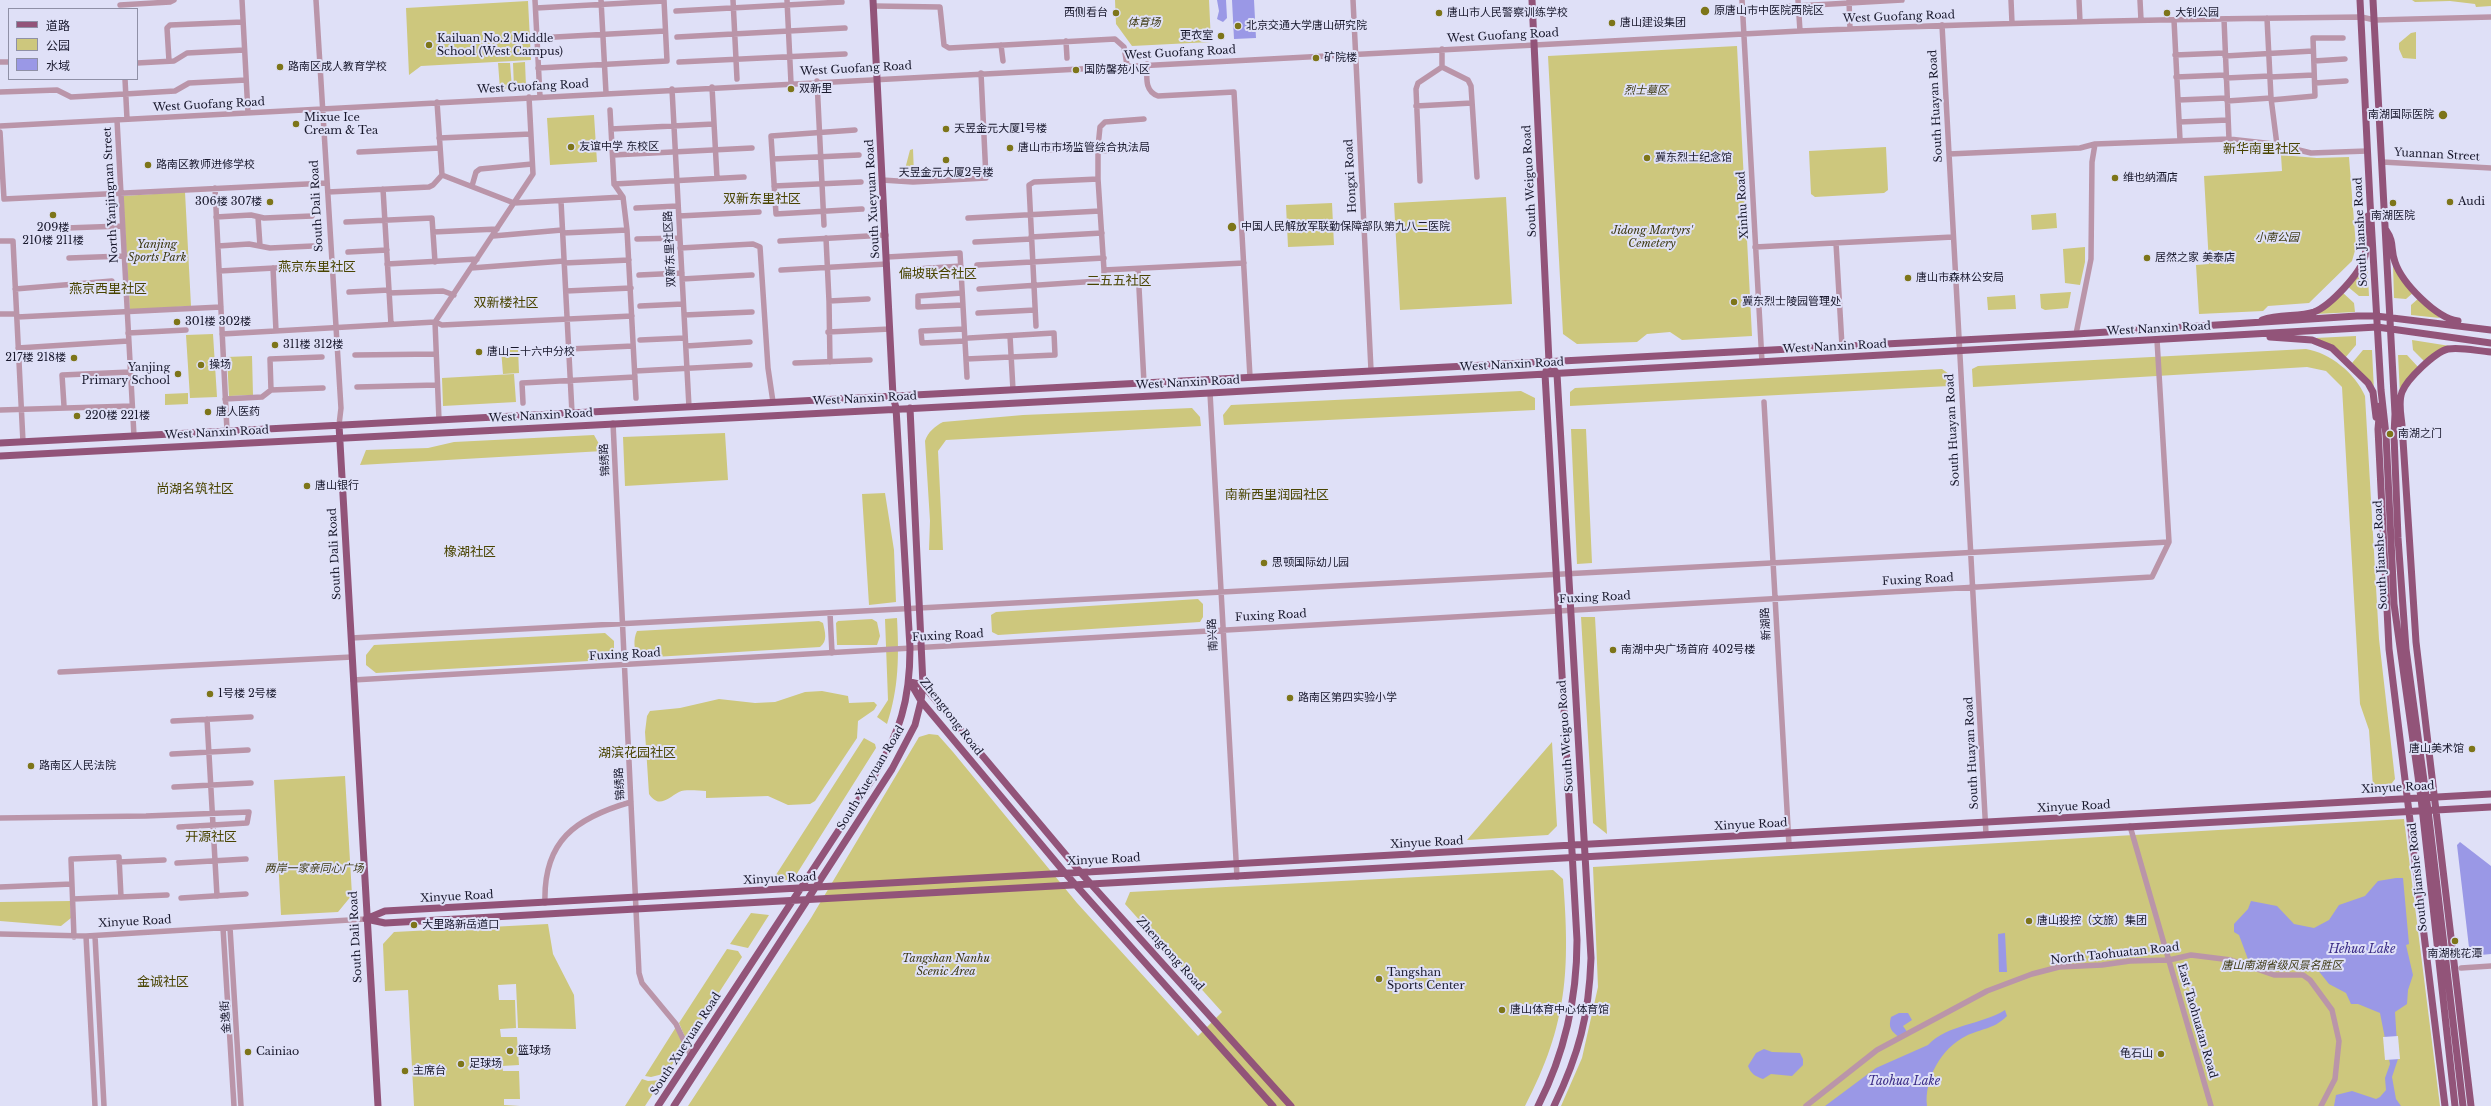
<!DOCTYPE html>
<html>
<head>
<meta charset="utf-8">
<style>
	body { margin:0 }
	#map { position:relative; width:2491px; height:1106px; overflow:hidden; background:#dfe0f7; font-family:"Libre Baskerville","Noto Sans SC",serif }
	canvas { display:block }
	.legend { position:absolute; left:8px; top:8px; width:130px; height:72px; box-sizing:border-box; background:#dfe0f7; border:1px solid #8f90a6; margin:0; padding:5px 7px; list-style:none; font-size:12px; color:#18182c }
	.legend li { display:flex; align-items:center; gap:8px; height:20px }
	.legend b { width:20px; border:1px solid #8f90a6 }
</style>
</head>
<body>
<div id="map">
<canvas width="2491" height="1106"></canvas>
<ul class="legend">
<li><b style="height:5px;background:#925479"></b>道路</li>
<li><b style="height:11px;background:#cdc77d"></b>公园</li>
<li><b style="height:11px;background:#9a98e6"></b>水域</li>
</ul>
</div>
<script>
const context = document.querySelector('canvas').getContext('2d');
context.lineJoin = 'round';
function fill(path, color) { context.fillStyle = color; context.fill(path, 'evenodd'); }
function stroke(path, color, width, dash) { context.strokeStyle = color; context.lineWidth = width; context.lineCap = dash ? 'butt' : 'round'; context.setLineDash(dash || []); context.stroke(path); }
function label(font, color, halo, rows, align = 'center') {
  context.font = font + ' "Libre Baskerville","Noto Sans SC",serif'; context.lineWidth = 4; context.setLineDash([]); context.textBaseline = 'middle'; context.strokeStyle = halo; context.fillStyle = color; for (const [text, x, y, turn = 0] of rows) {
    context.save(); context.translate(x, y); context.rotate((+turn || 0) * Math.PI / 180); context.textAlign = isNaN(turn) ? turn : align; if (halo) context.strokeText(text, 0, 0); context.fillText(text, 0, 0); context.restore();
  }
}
const green = new Path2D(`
	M1115,0H1209L1211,42L1132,46L1116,24Z
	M2412,0H2491V6L2476,7L2475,4L2450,1L2415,2Z
	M528,1L531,60L421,66L409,75L406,8Z
	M2416,32V59L2403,58L2399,49V43L2411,33Z
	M1737,46L1752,336L1682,340L1670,332L1647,334L1637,342L1577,344L1563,334L1548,56Z
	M525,62L526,87L514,88L513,63Z
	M498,63H510L512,88L500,89Z
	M594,115L597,162L550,165L547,118Z
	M1886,147L1888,190L1884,193L1815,197L1811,194L1809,151Z
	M913,149L914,175L907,176L904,173L910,150Z
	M2281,155L2317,158L2349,157L2356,247L2352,261L2309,303L2268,306L2263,311L2199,314L2196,265L2209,264L2204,176L2282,171Z
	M185,192L191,306L130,310L123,196Z
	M1506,197L1512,304L1400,310L1394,203Z
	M1332,203L1334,245L1288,247L1286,205Z
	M2056,213L2057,228L2032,230L2031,215Z
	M2085,247V262L2080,285L2065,283L2063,249Z
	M2367,259L2369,296H2359L2347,286Z
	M2393,264L2414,292L2406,299L2394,298Z
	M2071,292L2068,308L2045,310L2041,308L2040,294Z
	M2342,292L2354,303L2355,312L2316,314Z
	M2015,295L2016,309L1988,310L1987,297Z
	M2419,298L2440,318L2411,315V305Z
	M213,334L217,397L190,398L186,335Z
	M2356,336V345L2345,358L2315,338Z
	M2412,340L2450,346L2425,362L2413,350Z
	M518,348L519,373L503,374L501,349Z
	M2306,349C2330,353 2355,373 2365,396L2379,639L2395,779L2386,791L2364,792L2373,787L2369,730L2360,704L2342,387L2326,371L2307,367L1973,387L1972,369L1978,366Z
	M2363,350H2372L2374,391L2367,378L2352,363Z
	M2398,355H2407L2419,368L2400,394Z
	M252,356L253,395L229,396L227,357Z
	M1942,369L1949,374V386L1570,406V392L1575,388Z
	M514,374L516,402L443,406L442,378Z
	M1521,391L1535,398V410L1224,425L1223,415L1231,405Z
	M188,393V404L165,405V394Z
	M1192,408L1200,417L1201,426L946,440L938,451L943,550H929L930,521L925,441C928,432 935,426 943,422L1023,415Z
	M1571,429H1586L1592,563L1577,564Z
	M725,433L728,480L625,486L623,437Z
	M594,435L603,451L360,465L366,450L428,448L454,442Z
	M885,493L894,550L896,602L869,605L862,494Z
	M1198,599L1203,604V617L1200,622L998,635L992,632L991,615L996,612Z
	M1581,617H1595L1607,834L1593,823Z
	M897,618C899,656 899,688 887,724L877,717L888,700L885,619Z
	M872,619L877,622L880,636L877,645H837L836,623L838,621Z
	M819,621L823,623C825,632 828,641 820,647L638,658C634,650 633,639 637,631Z
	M605,633L614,641V653L607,660L376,673L366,665V655L374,645Z
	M822,691L848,696L849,703L874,702L877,705L874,710L858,721L857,738L815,801L810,804L788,805L768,796L706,798V791C698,791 686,789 679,792C668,798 659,809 649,794L645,732L647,716L650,711L680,708L719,699L755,703L775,702L805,692Z
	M929,734L938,735L953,752L1077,903L1198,1036L1222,1012L1125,904L1130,892L1553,870L1563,879C1570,969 1568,1024 1525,1106H688L811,918L919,737Z
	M864,738L875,744L876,748L796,875L790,880L772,881Z
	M1552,742L1557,826L1548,835L1467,840Z
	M345,776L352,895L338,912L281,915L274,780Z
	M2404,819L2440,1106H1561L1582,1058L1598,987L1593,867Z
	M70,901L71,918L61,926L0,921V902Z
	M751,913L769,915L748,948L730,944Z
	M548,924L553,954L574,995L576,1029L518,1028L516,984L498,985L499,1000H515L516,1028L500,1029L501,1037H517L519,1065L502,1066L503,1071H519L520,1099H504V1105L520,1106H414L408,990L385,991L383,944L394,932Z
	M727,949L738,951L742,957L687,1042L679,1023Z
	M676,1027L684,1045L667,1073L651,1077L645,1076Z
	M642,1079L648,1081L662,1080L645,1106H625Z`);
const water = new Path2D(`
	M1217,0H1226L1227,18L1223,22L1217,19L1219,11Z
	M1232,0H1254L1256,38L1234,39Z
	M2460,842L2491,866V954L2470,956L2457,845Z
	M2396,878H2403L2409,944L2406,945L2413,975L2408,990L2407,1004L2395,1012L2398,1059L2392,1077L2396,1099L2401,1106H2334L2336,1095L2352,1091L2376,1099L2380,1097L2386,1090L2385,1078L2390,1064L2380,1013L2358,1004H2351L2346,993L2329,984L2313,964L2302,960L2274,970L2249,962L2239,935L2234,932V924L2248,909L2251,901L2277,906L2294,924L2314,928L2329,920L2339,905L2365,896L2378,881Z
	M2005,933L2007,972H1999L1998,934Z
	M2005,1010L2007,1016C1993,1030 1982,1028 1966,1036C1941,1048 1924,1080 1927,1106H1825L1876,1068L1928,1045C1948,1024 1981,1025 2005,1010Z
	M1899,1013H1908L1912,1020L1903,1026L1908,1033L1900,1038C1891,1031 1888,1028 1891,1017Z
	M1764,1049L1772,1052L1800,1053L1803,1059V1065L1792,1076L1771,1074L1763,1079C1755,1076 1751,1074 1748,1066L1756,1053Z`);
const pier = new Path2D(`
	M2398,1036L2400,1059L2385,1060L2383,1037Z`);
const minor = new Path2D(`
	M242,0L248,113
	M316,0L341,408L339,425
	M535,0L540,97
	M601,0L606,93
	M733,0L737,79
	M787,0L791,83
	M1353,0L1371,370
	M1742,0L1762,362
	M1798,0L1800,31
	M1849,0L1850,29
	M2011,0L2012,23
	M2079,0L2080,22
	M2140,0L2141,20
	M120,5L170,2L174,0
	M874,6L940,7L944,45L949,48L1115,39L1124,47L1127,65
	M536,8L664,1
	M1761,8L1902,0
	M676,11L842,2
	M2267,18L2271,98L2277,145
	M2224,19L2229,139
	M2174,20L2180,140
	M1942,25L1986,834
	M677,37L845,28
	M537,38L665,31
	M1066,41L1067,58
	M1001,45L1003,61
	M2175,55L2225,53
	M2225,56L2313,51
	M169,61L167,28L170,25L243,22
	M2314,61L2345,59
	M0,62H9
	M679,62L845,54
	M137,63L174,61L187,53L244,50
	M1147,64C1147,77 1144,91 1158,96L1234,92L1250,377
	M1442,67L1468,80L1471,86L1477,177
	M538,68L667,61L664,0
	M2176,77L2226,75
	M2270,77L2314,75
	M2226,78L2270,76
	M125,79L127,119
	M817,81L824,225
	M2315,83L2346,81
	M712,87L717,178
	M672,89L689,407
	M0,92L57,90L71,97L125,94L175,91L189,83L246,80
	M2178,100L2227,98
	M2271,100L2315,96L2313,38H2343
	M2227,101L2271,98
	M437,102L442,175L514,203L623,197L627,230L636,398
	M1416,106L1472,103
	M610,110L614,184L623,197
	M117,120L134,436
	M2179,122L2228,120
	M0,126L1800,31C1987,23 2174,19 2361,17L2375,20L2491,17
	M611,129L714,124
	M855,130L771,136L776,214L862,209
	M0,132L4,199
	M439,138L531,134
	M1098,147L1100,127L1105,122L1144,119
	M1097,151L1143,149
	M359,152L440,148
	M1949,154L2080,148L2095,144L2229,139L2274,144L2311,153L2367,151
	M613,155L752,148
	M773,159L859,155
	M2382,162L2491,168
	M1098,179L1104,270L1244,263
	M882,180L913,182L986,178L981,73
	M1420,181L1416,89L1418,83L1442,67V49
	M614,184L744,177
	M472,186L476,172L480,169L532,164
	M774,186L861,182
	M215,188L227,431
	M383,189L391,324
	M328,192L429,187L433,185L442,175
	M4,199L327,183
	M561,201L572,413
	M636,208L678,206
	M679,216L759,212
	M216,217L251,215L264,218L312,216
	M258,217L260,246
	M968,218L1100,211
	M346,222L432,218L435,262
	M66,228L122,226
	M433,232L497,229
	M563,233L627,230
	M493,236L562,230
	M1031,237L1102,233
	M826,238L829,301L868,299
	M637,239L680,238
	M0,241H13L23,442
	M780,241L886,235
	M975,242L1031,239
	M1836,243L1842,346
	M218,246L249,244L270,248L313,246
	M1755,247L1953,237
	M680,248L753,244L760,247L768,368L773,402
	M348,252L387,250
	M887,257L960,253L967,377
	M69,258L124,256
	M564,263L629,260
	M387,264L477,259
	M977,265L1104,258
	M273,268L276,331
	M471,268L564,261
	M916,269L961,266
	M1138,269L1144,383
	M781,270L887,264
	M219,271L330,265
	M639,275L682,273
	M682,279L752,275
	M15,289L112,281
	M979,289L1099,281L1104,277V270
	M566,291L631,288
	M349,292L389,290
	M389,293L443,291L454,295
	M962,293L918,296V307L963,305
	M829,301L830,362
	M640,306L683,304
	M978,313L1035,310
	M0,314H16
	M684,315L752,312
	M17,317L221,307
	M1036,326L1029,185L1034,182L1098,179V147L1045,150
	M964,329L921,331L922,343L965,341
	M828,332L890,329
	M128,333L186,330
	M222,334L435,322L442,325L632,316
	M2076,334L2091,259L2092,162L2095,144
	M1010,336L1013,390
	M640,340L685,338
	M686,346L750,342
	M18,348L128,341
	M569,349L633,346
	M355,355L436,354
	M966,359L1055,355L1054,333L969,338
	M795,363L870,360
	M635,371L750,365
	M357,387L437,385
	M271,390L270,359L322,357
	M1210,393L1237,877
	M225,399L262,397L271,390L323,388
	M1764,402L1789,845
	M523,403L522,383L635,377
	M64,406L62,375L130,372
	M0,410L132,406
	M439,420L435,322L533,174L529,97
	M613,423L639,973L642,983L676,1024L691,1056
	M830,613L832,653
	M351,638L2169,542
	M60,672L352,657
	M353,680L2152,577L2169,542L2157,340
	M207,719L217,896
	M173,721L251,717
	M172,754L248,750
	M174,787L251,783
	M0,818L146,816L249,812L247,823L179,827
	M2130,826L2211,1106
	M119,862L164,860
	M177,863L246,859
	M0,887L72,884
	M181,898L246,894
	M73,899L167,895
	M545,903C543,841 575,818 631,802
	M223,928L234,1106
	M230,928L241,1106
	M0,934L86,936L366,919
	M86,936L95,1106
	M95,936L104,1106
	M74,937L71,859L119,857L121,897
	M2461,968L2491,966
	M1806,1106L1877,1050L1987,991L2032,974L2059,967L2102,965L2130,961L2169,960L2191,955L2231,960L2274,975H2303L2310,980L2332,1010L2339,1041L2335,1079L2321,1106`);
const major = new Path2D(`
	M1532,0L1549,362L1545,374L1577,940C1577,999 1565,1053 1538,1106
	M2360,0L2370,202L2381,390L2386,435L2394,604L2421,798L2455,1106
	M2373,0L2395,414L2394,435L2398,538L2406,649L2428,810L2463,1106
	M2386,230C2395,243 2390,249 2395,262C2402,283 2436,318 2458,321
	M2262,320C2280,314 2299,317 2314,312C2330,306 2361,273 2365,256C2367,243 2366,229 2368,216
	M2270,337L2312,340L2332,348L2368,383L2373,392L2376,417
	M1549,362L1557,374L1591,958C1589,1016 1579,1054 1554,1106
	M2380,406L2378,429L2389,649L2445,1106
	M2397,418L2403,440L2416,642L2471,1106
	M339,425L378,1106
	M2402,425C2401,415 2398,402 2402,392C2407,379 2435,352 2448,349C2462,347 2477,351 2491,352
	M0,443L2076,334L2357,316H2376L2491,330
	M0,456L1210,393L2377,327L2491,343
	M910,682L923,685L1081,873L1291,1106
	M910,682L921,701L1065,873L1273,1106
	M366,919L385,911L2491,794
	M366,919L385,923L636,909L2491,807
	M658,1106L873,778C900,731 910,702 910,648L896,408L893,396L873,0
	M674,1106L892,769L915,725L921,701L923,685L910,408`);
const markers = [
	[1705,11,5,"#7d7519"],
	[1116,13,4,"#7d7519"],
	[1439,13,4,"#7d7519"],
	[2167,13,4,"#7d7519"],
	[1612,23,4,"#7d7519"],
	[1238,26,4,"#7d7519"],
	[1221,36,4,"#7d7519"],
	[429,45,4,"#7d7519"],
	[1316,58,4,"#7d7519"],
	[280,67,4,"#7d7519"],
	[1076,70,4,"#7d7519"],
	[791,89,4,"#7d7519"],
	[2443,115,5,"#7d7519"],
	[296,124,4,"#7d7519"],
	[946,129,4,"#7d7519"],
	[571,147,4,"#7d7519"],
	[1010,148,4,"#7d7519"],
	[1647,158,4,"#7d7519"],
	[946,160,4,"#7d7519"],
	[148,165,4,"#7d7519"],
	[2115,178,4,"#7d7519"],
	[270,202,4,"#7d7519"],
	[2450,202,4,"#7d7519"],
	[2393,203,4,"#7d7519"],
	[53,215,4,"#7d7519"],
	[1232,227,5,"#7d7519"],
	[2147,258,4,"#7d7519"],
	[1908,278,4,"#7d7519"],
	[1734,302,4,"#7d7519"],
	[177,322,4,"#7d7519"],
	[275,345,4,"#7d7519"],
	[479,352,4,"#7d7519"],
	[74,358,4,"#7d7519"],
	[201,365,4,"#7d7519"],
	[178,374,4,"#7d7519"],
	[208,412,4,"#7d7519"],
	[77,416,4,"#7d7519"],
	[2390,434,4,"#7d7519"],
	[307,486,4,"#7d7519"],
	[1264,563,4,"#7d7519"],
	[1613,650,4,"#7d7519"],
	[210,694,4,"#7d7519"],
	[1290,698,4,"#7d7519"],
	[2472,749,4,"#7d7519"],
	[31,766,4,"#7d7519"],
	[2029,921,4,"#7d7519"],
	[414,925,4,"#7d7519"],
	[2455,941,4,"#7d7519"],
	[1379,979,4,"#7d7519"],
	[1502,1010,4,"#7d7519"],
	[510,1051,4,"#7d7519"],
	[248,1052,4,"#7d7519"],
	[2161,1054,4,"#7d7519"],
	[461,1064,4,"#7d7519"],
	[405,1071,4,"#7d7519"]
];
const poiNames = [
	["原唐山市中医院西院区",1714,11],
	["西侧看台",1108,13,"right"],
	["唐山市人民警察训练学校",1447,13],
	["大钊公园",2175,13],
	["唐山建设集团",1620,23],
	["北京交通大学唐山研究院",1246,26],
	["更衣室",1213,36,"right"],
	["Kailuan No.2 Middle",437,39],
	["School (West Campus)",437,52],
	["矿院楼",1324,58],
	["路南区成人教育学校",288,67],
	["国防馨苑小区",1084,70],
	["双新里",799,89],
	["南湖国际医院",2434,115,"right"],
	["Mixue Ice",304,118],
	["Cream & Tea",304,131],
	["天昱金元大厦1号楼",954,129],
	["友谊中学 东校区",579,147],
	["唐山市市场监管综合执法局",1018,148],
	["冀东烈士纪念馆",1655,158],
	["路南区教师进修学校",156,165],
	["天昱金元大厦2号楼",946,173,"center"],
	["维也纳酒店",2123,178],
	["306楼 307楼",262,202,"right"],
	["Audi",2458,202],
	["南湖医院",2393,216,"center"],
	["中国人民解放军联勤保障部队第九八二医院",1241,227],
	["209楼",53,228,"center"],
	["210楼 211楼",53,241,"center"],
	["居然之家 美泰店",2155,258],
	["唐山市森林公安局",1916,278],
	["冀东烈士陵园管理处",1742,302],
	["301楼 302楼",185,322],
	["311楼 312楼",283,345],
	["唐山二十六中分校",487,352],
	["217楼 218楼",66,358,"right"],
	["操场",209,365],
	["Yanjing",170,368,"right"],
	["Primary School",170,381,"right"],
	["唐人医药",216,412],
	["220楼 221楼",85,416],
	["南湖之门",2398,434],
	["唐山银行",315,486],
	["思顿国际幼儿园",1272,563],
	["南湖中央广场首府 402号楼",1621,650],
	["1号楼 2号楼",218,694],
	["路南区第四实验小学",1298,698],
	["唐山美术馆",2464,749,"right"],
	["路南区人民法院",39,766],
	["唐山投控（文旅）集团",2037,921],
	["大里路新岳道口",422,925],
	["南湖桃花潭",2455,954,"center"],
	["Tangshan",1387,973],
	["Sports Center",1387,986],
	["唐山体育中心体育馆",1510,1010],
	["篮球场",518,1051],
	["Cainiao",256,1052],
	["龟石山",2153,1054,"right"],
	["足球场",469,1064],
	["主席台",413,1071]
];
const streetNames = [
	["West Guofang Road",1899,17,-2],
	["West Guofang Road",1503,36,-3],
	["West Guofang Road",1180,53,-3],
	["West Guofang Road",856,69,-3],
	["West Guofang Road",533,87,-3],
	["West Guofang Road",209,105,-3],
	["South Huayan Road",1936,106,-93],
	["Yuannan Street",2437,155,3],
	["Hongxi Road",1351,176,-93],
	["South Weiguo Road",1530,181,-93],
	["North Yanjingnan Street",111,195,-93],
	["South Xueyuan Road",873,199,-93],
	["Xinhu Road",1743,205,-93],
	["South Dali Road",317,206,-93],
	["South Jianshe Road",2361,232,-93],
	["双新东里社区路",670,249,-93],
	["West Nanxin Road",2159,329,-3],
	["West Nanxin Road",1835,347,-3],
	["West Nanxin Road",1512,365,-3],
	["West Nanxin Road",1188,383,-3],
	["West Nanxin Road",865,399,-3],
	["West Nanxin Road",541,416,-3],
	["South Huayan Road",1953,430,-93],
	["West Nanxin Road",217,433,-3],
	["锦绣路",605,460,-93],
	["South Dali Road",335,554,-93],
	["South Jianshe Road",2381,555,-93],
	["Fuxing Road",1918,580,-3],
	["Fuxing Road",1595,598,-3],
	["Fuxing Road",1271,616,-3],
	["新湖路",1766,624,-93],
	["南兴路",1213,635,-93],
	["Fuxing Road",948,636,-3],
	["Fuxing Road",625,655,-3],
	["Zhengtong Road",951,717,52],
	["South Weiguo Road",1566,736,-94],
	["South Huayan Road",1972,753,-93],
	["South Xueyuan Road",871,778,-59],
	["锦绣路",620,784,-93],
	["Xinyue Road",2398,788,-3],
	["Xinyue Road",2074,807,-3],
	["Xinyue Road",1751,825,-3],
	["Xinyue Road",1427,843,-3],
	["Xinyue Road",1104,860,-3],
	["South Jianshe Road",2418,877,-96],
	["Xinyue Road",780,879,-3],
	["Xinyue Road",457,897,-3],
	["Xinyue Road",135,922,-3],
	["South Dali Road",356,937,-93],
	["Zhengtong Road",1170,954,48],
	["North Taohuatan Road",2115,954,-6],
	["金逸街",226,1017,-94],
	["East Taohuatan Road",2197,1021,74],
	["South Xueyuan Road",686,1044,-57]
];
const parkNames = [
	["体育场",1144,23],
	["烈士墓区",1646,91],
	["Jidong Martyrs'",1652,231],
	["Cemetery",1652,244],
	["小南公园",2277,238],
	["Yanjing",157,245],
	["Sports Park",157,258],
	["两岸一家亲同心广场",314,869],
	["Tangshan Nanhu",946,959],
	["Scenic Area",946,972],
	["唐山南湖省级风景名胜区",2282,966]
];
const waterNames = [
	["Hehua Lake",2362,950],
	["Taohua Lake",1904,1082]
];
const quarterNames = [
	["新华南里社区",2262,149],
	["双新东里社区",762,199],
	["燕京东里社区",317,267],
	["偏坡联合社区",938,274],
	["二五五社区",1119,281],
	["燕京西里社区",108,289],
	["双新楼社区",506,303],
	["尚湖名筑社区",195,489],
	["南新西里润园社区",1277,495],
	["橡湖社区",470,552],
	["湖滨花园社区",637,753],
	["开源社区",211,837],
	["金诚社区",163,982]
];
fill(green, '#cdc77d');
fill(water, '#9a98e6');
fill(pier, '#dfe0f7');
stroke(minor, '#ba95a9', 5.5);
stroke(major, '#925479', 7);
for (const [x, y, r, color] of markers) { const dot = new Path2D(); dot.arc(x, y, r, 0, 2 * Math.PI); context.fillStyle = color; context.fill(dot); stroke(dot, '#dfe0f7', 1.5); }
label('11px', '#18182c', '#dfe0f7', poiNames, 'left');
label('11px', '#18182c', '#dfe0f7', streetNames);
label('italic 11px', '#3d3912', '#dfe0f7', parkNames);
label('italic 12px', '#3c2e88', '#dfe0f7', waterNames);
label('13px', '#494401', '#dfe0f7', quarterNames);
</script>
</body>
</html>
